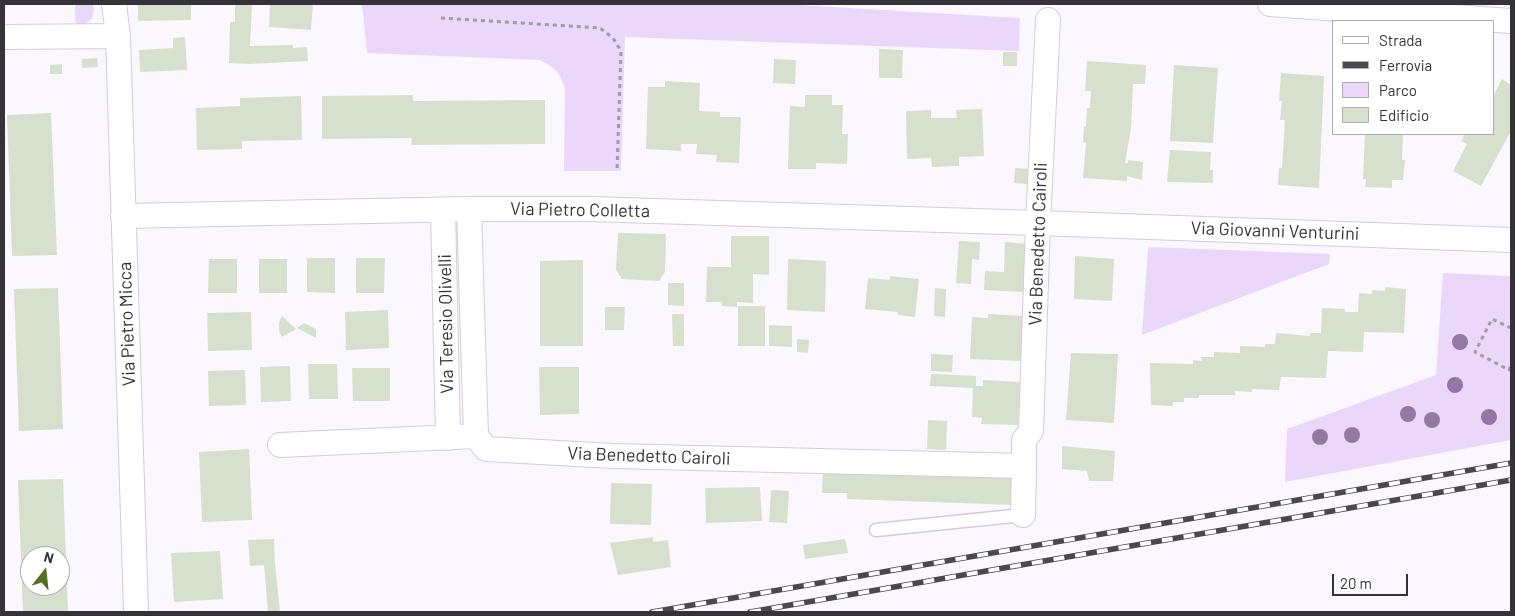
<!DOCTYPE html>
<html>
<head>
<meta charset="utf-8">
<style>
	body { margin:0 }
	#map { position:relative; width:1515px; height:616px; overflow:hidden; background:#fbf7ff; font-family:Barlow,sans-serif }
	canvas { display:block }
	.frame { position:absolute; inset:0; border:5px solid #363239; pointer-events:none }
	.legend { position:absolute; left:1332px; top:20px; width:162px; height:115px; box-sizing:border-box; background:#fff; border:1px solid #afadb0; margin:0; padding:6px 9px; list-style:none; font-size:15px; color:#363239 }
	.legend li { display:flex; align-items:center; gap:10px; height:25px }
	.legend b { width:25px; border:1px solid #afadb0 }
	.north { position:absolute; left:20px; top:546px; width:50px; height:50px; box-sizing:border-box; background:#fff; border:1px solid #afadb0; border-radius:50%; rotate:16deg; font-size:14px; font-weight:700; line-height:20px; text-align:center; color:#363239 }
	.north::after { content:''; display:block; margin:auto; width:18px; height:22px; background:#546f22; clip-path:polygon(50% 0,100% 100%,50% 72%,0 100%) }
	.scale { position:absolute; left:1332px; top:574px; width:76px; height:22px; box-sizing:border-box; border:2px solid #363239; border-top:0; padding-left:6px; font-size:15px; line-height:18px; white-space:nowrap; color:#363239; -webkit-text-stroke:4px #fff; paint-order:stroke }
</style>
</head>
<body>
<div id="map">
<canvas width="1515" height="616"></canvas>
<div class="frame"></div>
<ul class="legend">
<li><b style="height:6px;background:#fff"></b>Strada</li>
<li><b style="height:6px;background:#4b474f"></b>Ferrovia</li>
<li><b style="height:14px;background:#ead7f9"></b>Parco</li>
<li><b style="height:14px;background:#d7e0cd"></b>Edificio</li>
</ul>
<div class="north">N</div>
<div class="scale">20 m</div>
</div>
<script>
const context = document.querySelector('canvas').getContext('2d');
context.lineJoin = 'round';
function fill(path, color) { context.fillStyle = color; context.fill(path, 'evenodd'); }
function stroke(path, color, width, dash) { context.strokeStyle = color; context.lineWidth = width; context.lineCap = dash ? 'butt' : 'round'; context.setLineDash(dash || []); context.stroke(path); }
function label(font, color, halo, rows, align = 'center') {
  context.font = font + ' Barlow,sans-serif'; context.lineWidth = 5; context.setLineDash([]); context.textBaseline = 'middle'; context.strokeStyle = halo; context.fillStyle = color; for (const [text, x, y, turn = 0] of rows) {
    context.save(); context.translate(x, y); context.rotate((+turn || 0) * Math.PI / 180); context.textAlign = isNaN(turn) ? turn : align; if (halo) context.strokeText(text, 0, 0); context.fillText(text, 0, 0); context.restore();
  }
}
const green = new Path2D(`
	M75,4H93C95,16 92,24 78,25L75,21Z
	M362,4H780L1020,18L1019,51L625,37L621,171H564L565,90C561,73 555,67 539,60L367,53Z
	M1148,247L1330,254L1329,264L1142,335Z
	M1443,273L1511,276V440L1285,482L1287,429L1436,375Z`);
const building = new Path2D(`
	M138,4H191V20L138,21Z
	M235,4H252L250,46L293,45V48L307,47L308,61L250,64L229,63L230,22H235Z
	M270,4H313L311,30L269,27Z
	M185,37L187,70L140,72L139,50L173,48V38Z
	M879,49L903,50L902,78H879Z
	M1003,52H1017V66H1003Z
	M97,58L98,67L82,68V59Z
	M774,59L796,60L795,84L773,83Z
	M1087,61L1146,65L1145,84H1133L1131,128L1125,163H1128V160L1143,162L1142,180L1127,176V181L1083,178L1086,143L1083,142L1084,126H1093H1086L1087,108H1090L1091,91H1085Z
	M62,64V74H50V65Z
	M1174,65L1218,68L1213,143L1170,141Z
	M1281,73L1324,76L1319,188L1278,185L1279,168H1282L1285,120H1280L1282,101H1279Z
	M1502,79L1511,85V131L1481,186L1453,171L1467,144L1461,141L1465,134H1494V94Z
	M665,81L700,83L699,111L720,112V117H741L739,163L716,162L717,155L696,154L697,144H681V151L646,149L648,87H665Z
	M413,95V101L545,100V144L411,145L412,138L322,139V96Z
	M805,95H832V105H843L842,134H848L847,164L816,163V169H788L790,106L805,107Z
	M301,96L302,140L242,141V149L197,150L196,108L240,106V98Z
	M982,109L984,156L959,157V166L932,167L931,158L907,159L906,111L931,110V118H957L956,110Z
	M51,113L57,255L12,256L7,115Z
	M1365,134H1403L1402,160H1405L1403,180H1392V188L1365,187L1366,179H1363Z
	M1170,150L1211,152L1210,170H1213V183L1167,182Z
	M1015,168L1030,169L1029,184L1014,183Z
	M618,233L666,234L665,272L659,281L622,279L616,270Z
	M731,236H769V275L753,274V303L737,302V307L722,306V302H706L707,267H731Z
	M959,241L980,242L979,260L972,259L971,284L956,283Z
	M1005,242L1028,244L1026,292L984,290L985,271L1004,272Z
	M1075,256L1114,259L1112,301L1074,299Z
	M307,258H335V293L307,292Z
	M356,258H385L384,293H356Z
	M209,259H237V293H208Z
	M259,259H287V293H259Z
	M788,259L826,261L825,312L787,310Z
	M583,260V346H540V261Z
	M890,276L919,279L915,317L898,315V312L865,309L868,278L890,280Z
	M668,283H684V306L668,305Z
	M1385,287L1406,289L1404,333L1364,332L1363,352L1328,351L1326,378L1281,377L1279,390L1252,389V392L1235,391V395H1199V398H1184V402H1173V406L1151,405L1150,363L1193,364V360L1202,361L1201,357H1214V352L1240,353V346L1265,347V344H1275L1276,333L1310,336V333H1321L1322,308L1345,309V312H1358L1359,293L1372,294V290L1385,291Z
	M58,288L63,429L19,431L14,289Z
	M935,288L946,289L945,317L934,316Z
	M738,306H765V346H738Z
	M605,307H625L624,330H605Z
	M388,310L389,348L346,350L345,312Z
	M251,312L252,350L208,351L207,313Z
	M672,314H684V346H673Z
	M988,314L1023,316L1021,361L970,359L972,317L988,318Z
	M282,316L296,329L282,337L279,331V322Z
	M304,323L316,329V338L297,328Z
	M769,325L792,326V347L769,346Z
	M797,339L809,340L808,353L797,352Z
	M1071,353L1118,354L1114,423L1066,420Z
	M931,354L953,355L952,372L931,371Z
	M308,364H337L338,399H309Z
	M290,366L291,401L261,402L260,367Z
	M539,367H579V414L540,415Z
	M352,368H390V401H353Z
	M245,370L246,405L209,406L208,371Z
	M931,374L976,376V386H983V380L1020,382L1018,425L981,424L982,418L972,417L973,388L930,386Z
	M928,420L947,421L946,450L927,449Z
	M1062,446L1115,451L1113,481H1089L1087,471L1062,469Z
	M249,449L252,520L202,522L199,452Z
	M823,469L1017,474L1016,505L847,499V493H822Z
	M63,479L68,612H23L18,480ZM30,556H60V586H30Z
	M611,483L652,484L651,525L610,524Z
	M760,487L762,521L706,523L705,488Z
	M771,490L789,491L787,523L769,522Z
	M653,537V542L668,540L671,567L618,575L610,543Z
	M274,539L275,564L280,612H268L264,565L250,566L248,540Z
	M845,539L848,553L805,559L803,545Z
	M220,551L223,599L174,602L171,553Z`);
const path = new Path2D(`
	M441,18L600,28L613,38L621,51L617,171
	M1511,328L1492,319L1475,352L1509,370L1511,365`);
const service = new Path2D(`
	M876,530L1023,515`);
const minor = new Path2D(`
	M114,4L118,36L136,612
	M1270,4L1511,21
	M4,37L118,36
	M469,209L476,436
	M443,210L448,438
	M123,216L469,209H591L1038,223L1511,240
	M280,445L476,436L486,449L613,456L1024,466V440L1031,431L1038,223L1048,20
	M1023,515L1024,466`);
const rail = new Path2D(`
	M652,612L1511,463
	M750,612L1511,480`);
const trees = [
	[1460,342],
	[1455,385],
	[1408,414],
	[1489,417],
	[1432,420],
	[1352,435],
	[1320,437]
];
const streetNames = [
	["Via Pietro Colletta",580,210,1],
	["Via Giovanni Venturini",1275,231,2],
	["Via Benedetto Cairoli",1038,244,-88],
	["Via Pietro Micca",127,324,-92],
	["Via Teresio Olivelli",446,324,-91],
	["Via Benedetto Cairoli",649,456,2]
];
fill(green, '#ead7f9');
fill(building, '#d7e0cd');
stroke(service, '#d6cbdd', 15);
stroke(minor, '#d6cbdd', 26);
stroke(path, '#a19da5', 3, [4, 4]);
stroke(service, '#fff', 12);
stroke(minor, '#fff', 24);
stroke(rail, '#4b474f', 5.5);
stroke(rail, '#fff', 4, [11]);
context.fillStyle = '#9378a3';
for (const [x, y] of trees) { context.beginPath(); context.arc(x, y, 8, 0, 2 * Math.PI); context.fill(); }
label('18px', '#363239', '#fff', streetNames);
</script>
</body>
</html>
